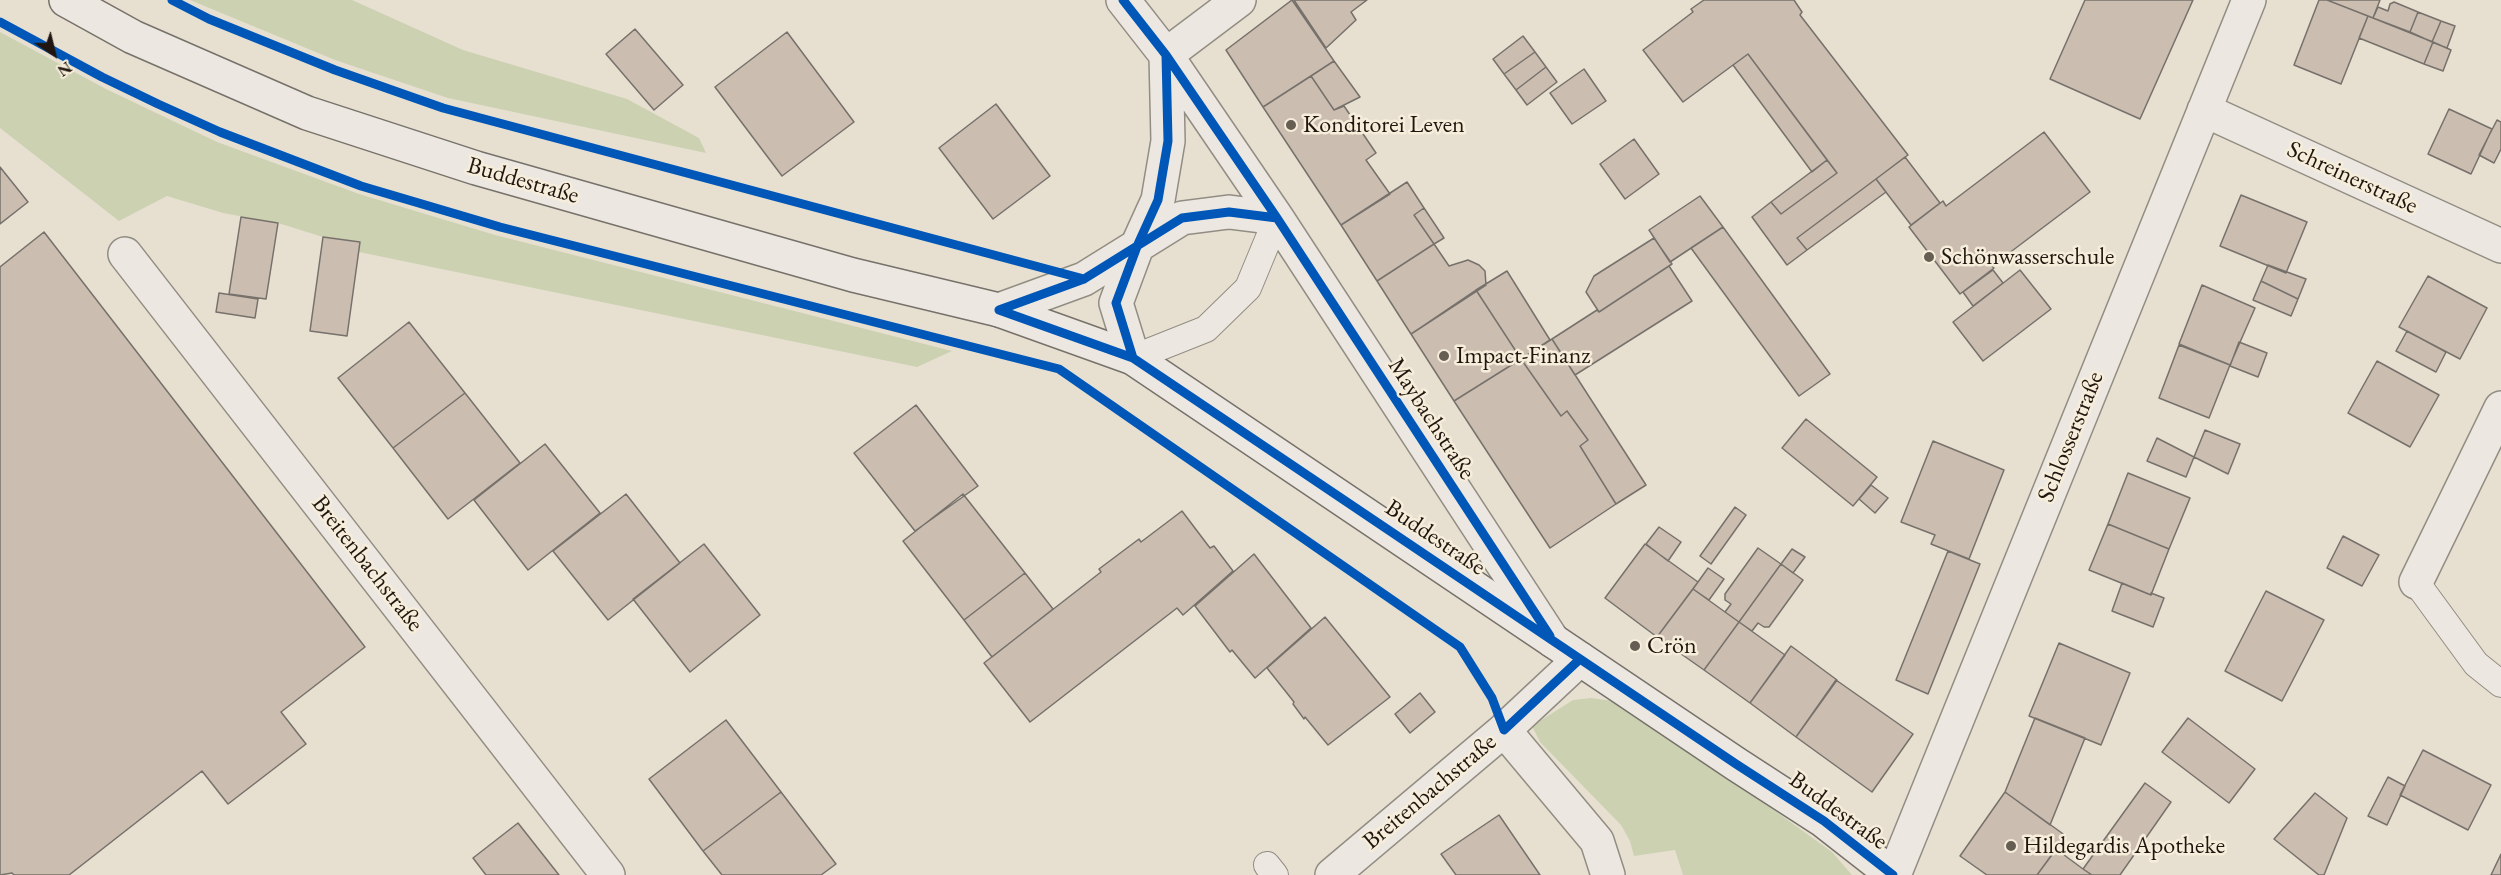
<!DOCTYPE html>
<html>
<head>
<meta charset="utf-8">
<style>
	body { margin:0 }
	#map { position:relative; width:2501px; height:875px; overflow:hidden; background:#e7e0d1; font-family:"EB Garamond",serif }
	canvas { display:block }
	.north { position:absolute; left:24px; top:24px; width:60px; height:60px; -webkit-text-stroke:4px #f6eddb; paint-order:stroke; rotate:145deg; font-size:16px; font-weight:700; line-height:24px; text-align:center; color:#20160f }
	.north::after { content:''; display:block; margin:auto; width:21px; height:27px; background:#20160f; clip-path:polygon(50% 0,100% 100%,50% 72%,0 100%) }
</style>
</head>
<body>
<div id="map">
<canvas width="2501" height="875"></canvas>
<div class="north">N</div>
</div>
<script>
const context = document.querySelector('canvas').getContext('2d');
context.lineJoin = 'round';
function fill(path, color) { context.fillStyle = color; context.fill(path, 'evenodd'); }
function stroke(path, color, width, dash) { context.strokeStyle = color; context.lineWidth = width; context.lineCap = dash ? 'butt' : 'round'; context.setLineDash(dash || []); context.stroke(path); }
function label(font, color, halo, rows, align = 'center') {
  context.font = font + ' "EB Garamond",serif'; context.lineWidth = 5; context.setLineDash([]); context.textBaseline = 'middle'; context.strokeStyle = halo; context.fillStyle = color; for (const [text, x, y, turn = 0] of rows) {
    context.save(); context.translate(x, y); context.rotate((+turn || 0) * Math.PI / 180); context.textAlign = isNaN(turn) ? turn : align; if (halo) context.strokeText(text, 0, 0); context.fillText(text, 0, 0); context.restore();
  }
}
const green = new Path2D(`
	M190,0H352L463,50L627,99L699,138L706,153L448,98L335,60Z
	M0,32L106,89L217,142L359,194L495,235L952,351L917,367L359,252L360,242L323,237L278,223L223,213L167,196L119,221L0,128Z
	M1591,698L1613,701L1632,708L1832,852L1852,875H1683L1675,850L1634,856L1630,841L1621,825L1540,742L1532,726L1573,700Z`);
const building = new Path2D(`
	M1292,0L1334,61L1263,107L1226,50Z
	M1294,0H1367L1351,12L1356,20L1326,48Z
	M1704,0H1794L1802,12L1800,15L1908,155L1797,238L1807,250L1787,265L1752,217L1771,202L1781,214L1837,173L1748,54L1683,102L1643,50L1693,12L1691,9Z
	M2085,0H2193L2140,119L2050,79Z
	M2319,0H2327L2368,16L2341,84L2294,65Z
	M2327,0H2380L2373,18Z
	M2394,2L2418,12L2410,32L2373,18L2378,7L2388,11L2390,4Z
	M2418,12L2441,21L2432,42L2410,32Z
	M2368,16L2433,42L2424,64L2359,38Z
	M2441,21L2455,26L2447,48L2432,42Z
	M635,29L683,85L654,110L606,54Z
	M787,32L854,122L782,176L715,87Z
	M1523,36L1535,52L1504,74L1493,59Z
	M2433,42L2451,50L2443,71L2424,64Z
	M1535,52L1546,67L1516,90L1504,74Z
	M1748,54L1827,160L1812,172L1733,65Z
	M1334,61L1360,97L1334,110L1311,76Z
	M1546,67L1557,82L1527,105L1516,90Z
	M1584,69L1606,101L1572,124L1550,93Z
	M1311,76L1334,110L1344,106L1376,153L1366,160L1390,194L1341,225L1263,107Z
	M996,104L1050,176L993,219L939,148Z
	M2449,109L2492,129L2471,174L2428,154Z
	M2497,120L2501,122V149L2494,163L2479,155Z
	M2044,132L2090,192L1992,266L1994,268L1960,294L1909,227L1943,201L1946,206Z
	M1634,139L1659,174L1625,199L1600,164Z
	M1905,157L1940,203L1911,225L1876,179Z
	M1827,160L1837,173L1781,214L1771,202Z
	M0,167L28,202L0,224Z
	M1876,179L1886,192L1807,250L1797,238Z
	M1407,182L1424,208L1414,215L1434,244L1377,281L1341,225Z
	M2241,195L2307,222L2286,273L2220,246Z
	M1700,196L1723,227L1670,262L1649,230Z
	M1424,208L1444,238L1434,244L1414,215Z
	M241,217L278,223L266,299L229,294Z
	M1723,227L1830,374L1799,396L1691,248Z
	M44,232L365,647L281,712L306,744L228,804L202,771L69,875H14L12,873L0,875V267Z
	M323,237L360,242L347,336L310,331Z
	M1654,238L1672,264L1599,312L1586,292L1594,276Z
	M1434,244L1449,266L1468,260L1479,265L1485,271L1486,285L1411,334L1377,281Z
	M2268,265L2306,279L2298,299L2261,281Z
	M1669,266L1692,301L1575,375L1552,339L1597,310L1599,312Z
	M1993,270L2003,283L1973,306L1963,292Z
	M2020,270L2051,309L1983,361L1953,322Z
	M1507,271L1550,340L1521,359L1476,290Z
	M2428,276L2487,308L2460,359L2399,327Z
	M2261,281L2298,299L2291,316L2253,300Z
	M2202,285L2255,308L2230,365L2179,344Z
	M1476,290L1521,359L1454,401L1411,334Z
	M219,293L258,299L255,318L216,312Z
	M409,322L465,393L393,448L338,378Z
	M2407,331L2446,352L2436,372L2396,351Z
	M1552,339L1646,485L1616,504L1580,446L1588,440L1567,411L1561,416L1521,359Z
	M2239,342L2267,353L2258,377L2230,366Z
	M2179,345L2230,365L2209,418L2159,398Z
	M1521,359L1561,416L1567,411L1588,440L1580,446L1616,504L1550,548L1454,401Z
	M2377,361L2439,395L2410,447L2348,413Z
	M465,393L520,463L448,519L393,448Z
	M916,405L978,486L915,531L854,453Z
	M1806,419L1877,477L1853,506L1782,448Z
	M2205,430L2240,444L2228,474L2194,457Z
	M2157,438L2194,457L2186,477L2147,461Z
	M1933,441L2004,470L1969,559L1931,544L1935,535L1901,522Z
	M545,444L600,513L528,570L474,500Z
	M2128,473L2190,498L2169,549L2108,524Z
	M1871,485L1888,498L1875,513L1859,499Z
	M626,494L680,563L608,620L553,551Z
	M963,494L1025,573L964,620L903,541Z
	M1735,507L1746,515L1711,564L1700,556Z
	M1182,511L1210,548L1214,546L1233,571L1183,615L1177,608L1030,722L984,663L1101,572L1099,569L1139,539L1141,542Z
	M2108,524L2169,549L2151,595L2089,570Z
	M1659,527L1681,542L1668,561L1646,544Z
	M2343,536L2379,555L2362,586L2327,568Z
	M704,544L760,615L690,672L633,599Z
	M1645,544L1698,582L1657,637L1605,598Z
	M1758,548L1781,564L1739,622L1725,612L1731,604L1725,600V594Z
	M1792,549L1805,557L1793,573L1781,564Z
	M1948,551L1980,564L1928,694L1896,680Z
	M1254,554L1311,628L1255,678L1232,650L1230,652L1195,606Z
	M1781,564L1803,580L1769,627H1764L1758,623L1752,631L1739,622Z
	M1708,568L1724,579L1709,600L1693,589Z
	M1025,573L1053,609L992,657L964,620Z
	M2122,583L2151,595V593L2164,598L2153,627L2112,611Z
	M1693,589L1739,622L1704,670L1657,637Z
	M2266,591L2324,620L2282,701L2225,671Z
	M1325,617L1390,697L1328,745L1305,717L1304,719L1293,704L1294,702L1267,668Z
	M1739,622L1785,655L1750,703L1704,670Z
	M2059,643L2130,673L2101,745L2029,716Z
	M1791,646L1837,680L1796,737L1750,703Z
	M1836,680L1913,734L1872,792L1796,737Z
	M1420,693L1435,712L1410,733L1395,714Z
	M2035,718L2085,738L2050,825L2005,792Z
	M2188,718L2255,769L2229,803L2162,752Z
	M726,720L781,792L703,851L649,779Z
	M2423,750L2491,785L2468,830L2400,795Z
	M2388,777L2405,786L2387,825L2368,816Z
	M2145,783L2171,802L2120,875H2092L2083,869Z
	M781,792L836,864L821,875H722L703,851Z
	M2005,792L2066,836L2037,875H1987L1960,856Z
	M2315,793L2347,818L2324,875H2319L2274,839Z
	M1499,815L1540,875H1456L1441,854Z
	M518,823L559,875H486L473,858Z
	M2056,849L2083,869L2092,875H2037Z
	M2501,854V875H2491Z`);
const service = new Path2D(`
	M1133,358L1206,329L1248,288L1277,218
	M2416,582L2476,664L2501,684
	M1267,865L1275,875`);
const minor = new Path2D(`
	M1123,0L1166,55L1277,218L1553,641
	M1166,55L1239,0
	M2204,110L2501,246
	M125,254L608,875
	M999,310L1084,279L1182,218L1229,212L1277,218
	M1133,358L1116,303L1138,244L1158,200L1168,141L1166,55
	M2416,582L2501,408
	M1504,730L1597,841L1608,875
	M1332,875L1504,730L1580,659
	M1894,875L2249,0`);
const secondary = new Path2D(`
	M66,0L133,37L307,113L476,168L853,275L999,310L1133,358L1736,764L1824,821L1893,875`);
const cycleway = new Path2D(`
	M172,0L209,19L335,70L443,108L1084,279
	M1123,0L1166,55L1277,218L1550,636
	M0,22L102,77L158,104L220,132L361,186L500,227L1059,369L1460,647L1492,698L1504,730L1580,659
	M999,310L1133,358L1736,764L1824,821L1893,875
	M999,310L1084,279L1182,218L1229,212L1277,218
	M1133,358L1116,303L1138,244L1158,200L1168,141L1166,55`);
const markers = [
	[1291,125,6,"#665d53"],
	[1929,257,6,"#665d53"],
	[1444,356,6,"#665d53"],
	[1635,646,6,"#665d53"],
	[2011,846,6,"#665d53"]
];
const poiNames = [
	["Konditorei Leven",1303,125],
	["Schönwasserschule",1941,257],
	["Impact-Finanz",1456,356],
	["Crön",1647,646],
	["Hildegardis Apotheke",2023,846]
];
const streetNames = [
	["Schreinerstraße",2352,178,25],
	["Buddestraße",523,181,16],
	["Maybachstraße",1431,419,57],
	["Schlosserstraße",2071,437,-68],
	["Buddestraße",1435,538,34],
	["Breitenbachstraße",367,564,52],
	["Breitenbachstraße",1430,792,-40],
	["Buddestraße",1838,811,36]
];
fill(green, '#ccd1b2');
fill(building, '#ccbdb1');
stroke(building, '#76716a', 1.5);
stroke(service, '#928d83', 28);
stroke(minor, '#928d83', 36);
stroke(secondary, '#76716a', 36);
stroke(service, '#ece8e1', 26);
stroke(minor, '#ece8e1', 33);
stroke(secondary, '#ece8e1', 33);
stroke(cycleway, '#0057b8', 9);
for (const [x, y, r, color] of markers) { const dot = new Path2D(); dot.arc(x, y, r, 0, 2 * Math.PI); context.fillStyle = color; context.fill(dot); stroke(dot, '#f6eddb', 2); }
label('24px', '#20160f', '#f6eddb', poiNames, 'left');
label('24px', '#20160f', '#f6eddb', streetNames);
</script>
</body>
</html>
